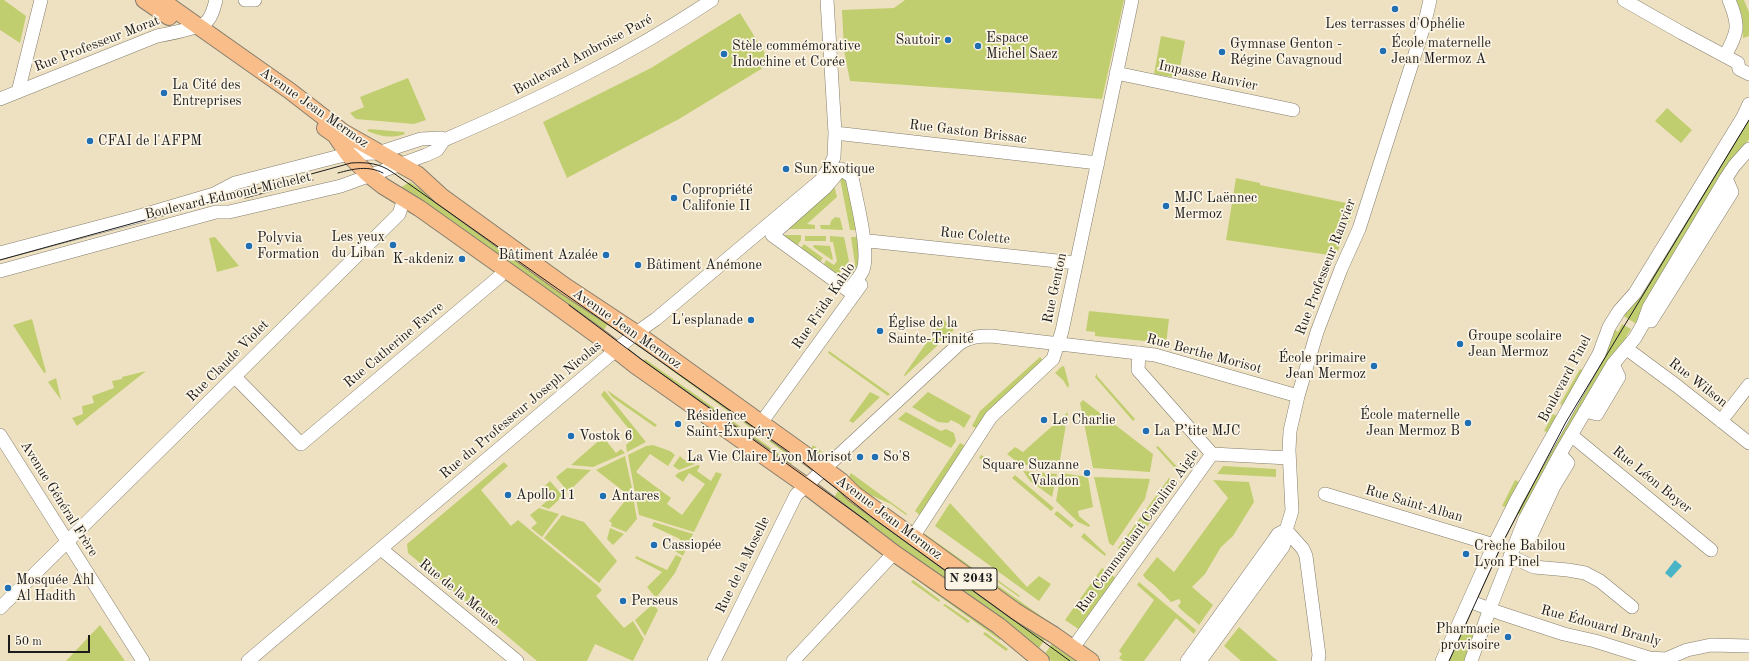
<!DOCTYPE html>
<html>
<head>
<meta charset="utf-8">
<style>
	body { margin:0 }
	#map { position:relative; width:1749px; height:661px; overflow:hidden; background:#eee1c1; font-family:"Old Standard TT",serif }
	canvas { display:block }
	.scale { position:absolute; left:8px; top:635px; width:82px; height:18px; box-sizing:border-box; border:2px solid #1c1c1c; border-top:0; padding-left:5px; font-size:12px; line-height:14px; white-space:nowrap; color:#1c1c1c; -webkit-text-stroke:3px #fcf5e5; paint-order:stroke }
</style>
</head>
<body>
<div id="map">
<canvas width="1749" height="661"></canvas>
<div class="scale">50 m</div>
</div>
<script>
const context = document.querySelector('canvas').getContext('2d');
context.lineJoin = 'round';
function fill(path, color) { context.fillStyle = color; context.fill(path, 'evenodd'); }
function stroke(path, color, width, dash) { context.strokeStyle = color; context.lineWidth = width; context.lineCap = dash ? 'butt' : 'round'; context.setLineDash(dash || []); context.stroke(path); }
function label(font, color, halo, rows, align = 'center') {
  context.font = font + ' "Old Standard TT",serif'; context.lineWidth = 3.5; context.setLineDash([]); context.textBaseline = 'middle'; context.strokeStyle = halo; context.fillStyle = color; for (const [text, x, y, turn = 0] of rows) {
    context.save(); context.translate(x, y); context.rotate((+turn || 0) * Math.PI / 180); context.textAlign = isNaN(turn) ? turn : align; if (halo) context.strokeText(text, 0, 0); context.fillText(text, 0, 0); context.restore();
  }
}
const green = new Path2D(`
	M0,0H4L26,16L20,43L0,30Z
	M905,0H1124L1102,99L850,81L844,50L842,10L894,8Z
	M1736,0H1744L1749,12V36L1743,38L1742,16Z
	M740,13L771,63L679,119L567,178L543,122L651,68Z
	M1161,36L1185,41L1178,78L1154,74Z
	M408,78L426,120L414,124L356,119L350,113L364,107L360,97Z
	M1667,108L1692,130L1681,143L1655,121Z
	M1749,113V139L1733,162L1638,325L1622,315Z
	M369,129L404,132L405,134C390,139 381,136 367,131Z
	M1236,178L1260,183V185L1356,205L1336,256L1226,240Z
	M840,179H848L858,230H850Z
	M410,182L609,322L602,333L398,189Z
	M834,185L837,197L807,224L815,225V229H786Z
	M835,217L840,218L843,230L821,229L820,225H830L831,221Z
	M783,235H801V240L797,246Z
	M805,236H826V241H805Z
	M830,236L844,237L849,261L838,275L824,264L826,260L834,265L837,261L833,242H830Z
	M215,237L239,266L217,272L209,238Z
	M851,237H858L862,255L850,284L844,279L855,264Z
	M804,244L823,258L820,262L801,248Z
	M814,245L830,246L833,259L832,260L813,247Z
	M1089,311L1169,319L1166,345L1159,343L1160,341L1155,339L1154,342L1095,336V332L1086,331Z
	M32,319L46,372L44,373L13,325Z
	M943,319L954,330L905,376L904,375Z
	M1622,324L1631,329L1626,337L1630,339L1524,516L1514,512L1614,329L1618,332Z
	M829,351L890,394L888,396L828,353Z
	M649,354L668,368L669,366L797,456L795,460Z
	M1040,357L1045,363L979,430L972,426L980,411Z
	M645,359L792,463L791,465L642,363Z
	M1064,366L1069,385L1068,388L1063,380L1055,373L1061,367Z
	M1580,369L1583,370L1562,405L1560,404Z
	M146,371L77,426L72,418L83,414L82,406L94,403L92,396L114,388L112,381L122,379V377Z
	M1097,373V376L1135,419L1133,421L1095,377Z
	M56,378L61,400L48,382Z
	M607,390L657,425L655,427L612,397Z
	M604,391H605L646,442L627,452L626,445L629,442L627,439L633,434L601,395Z
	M870,392L880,397L853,423L849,421Z
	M928,392L971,416L964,428L959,424L951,420L948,423L938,422L912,407Z
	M1083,400L1153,454L1150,472L1093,468L1080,403Z
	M906,412L941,431L946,429L954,433L956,441L951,448L898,419Z
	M1068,412L1059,466L1021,465L1007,454L1015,447L1023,452Z
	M1553,414L1557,416L1547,432L1544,431Z
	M603,437L616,453L621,449L625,453L593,467L571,465Z
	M960,443L968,447L922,517L915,511Z
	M653,445L670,451L675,455L668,466L650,454L636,472L671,498L667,504L682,515L705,484L689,473L683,482L675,476L678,473L698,465L700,466L697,471L711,481L716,472L722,474L694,532L639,515L628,455L646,446Z
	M813,445L829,457L823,459L811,449Z
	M1158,446L1179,469L1193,458L1195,459L1186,473H1179L1156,447Z
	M981,455L999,464L998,468L979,458Z
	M625,456L632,488L627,494L596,470Z
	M680,456L683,459L695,464L679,470L673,466Z
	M504,462L508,466L481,490L511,526L518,520L597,585L602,590L596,596L624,628L633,621L644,639L633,661L595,644L587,661H537L408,553L407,544Z
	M1223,466L1276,469V477L1217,474Z
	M567,468L591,470L568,492L556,477Z
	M1023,471L1057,474L1052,497L1030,481Z
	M851,473L907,514L906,515L891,504L866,493L848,478Z
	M1061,473L1088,477L1093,507L1078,511L1079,516L1090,525L1089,527L1078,522L1056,501Z
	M1015,475L1054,508L1051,511L1012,478Z
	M1094,477L1150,479L1145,499L1113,546L1109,543Z
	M1169,478L1177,484L1127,555L1118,548Z
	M1213,480L1249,482L1254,502L1233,536L1221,547L1205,574L1192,587L1213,605L1199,625C1193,618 1184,614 1178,606L1181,602L1179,599L1171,602L1154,585L1146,579L1143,575L1157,557L1174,572L1228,498Z
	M1515,480L1519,482L1506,507L1502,506Z
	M550,481L563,496L549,509L541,506L547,501L543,496L540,498L536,494Z
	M840,488L1047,636L1037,651L833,499Z
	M632,492L637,519L626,532L611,526L612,523L609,521Z
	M950,503L1027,587L1039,576L1051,584L1039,601L935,526Z
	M539,508L559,514L542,537L531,528L537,523L530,515Z
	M1057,511L1074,525L1071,528L1054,514Z
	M562,515L584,522L617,561L599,583L544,538Z
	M654,522L693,534L683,556L675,551L680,539L652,526Z
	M610,528L624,534L613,545L607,539Z
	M1084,533L1106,554L1105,556L1081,537Z
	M925,534L1055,626L1054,628L922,538Z
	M676,555L682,558L675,573L656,598L647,587L662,572L635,558L636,556L667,570Z
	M1102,568L1116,578L1080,630L1065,620Z
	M985,571L1020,596L1019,597L984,572Z
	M913,580L940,600L939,602L911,582Z
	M927,581L1003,635L1000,640L924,585Z
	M1139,582L1196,630L1194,634L1176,618L1144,661H1123L1119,658L1122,654L1119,651L1154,600L1137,585Z
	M653,604L658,610L645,636L635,620Z
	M945,604L970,621L968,623L943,605Z
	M100,625L125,661H66Z
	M1239,627L1273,657L1278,661H1241L1224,646Z
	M1461,629L1474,635L1464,661H1446Z
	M985,632L1008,649L1006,651L983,634Z
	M1054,641L1081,661H1052L1044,655Z`);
const water = new Path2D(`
	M1675,560L1682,566L1671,578L1665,573Z`);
const minor = new Path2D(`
	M245,0H255
	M1624,0L1682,33L1738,63
	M1725,56C1738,32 1740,26 1729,0
	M1738,63L1739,69L1749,74
	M1116,73L1293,110
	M18,92L41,0
	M0,99L157,36C168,34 197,28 205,23C212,18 214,7 216,0
	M835,133L1098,163
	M841,169L852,177C856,199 870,251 863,270C860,277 853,284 849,291L772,235L825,188Z
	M869,241L1076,263
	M0,253L136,217L214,194L235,183L348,154L378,153L421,139L441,138L444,140
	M0,271L216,212H229L341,186L426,155L437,150L444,140C537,100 627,57 712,0
	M1648,321H1651L1732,192L1726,178
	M1627,349L1677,386L1749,443
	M1139,353L1138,370L1212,454
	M235,377L301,444L499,277L505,269
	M1585,411L1597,414L1619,377L1613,364
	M1721,421L1749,385
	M761,423L861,285
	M0,435L143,661
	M1571,435L1711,550
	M1212,454L1289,458
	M1325,494L1494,545
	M1286,530L1303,549L1306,556L1319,655L1318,661
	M913,537L991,417L1053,359L1062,331L1132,0
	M1517,540L1530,538L1554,486L1568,463L1560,454
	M381,549L517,661
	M1510,556L1534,567L1568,570L1585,573L1600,581L1632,607
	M1469,601L1500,613L1564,634L1595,641L1649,658L1666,659L1687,650L1711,645L1749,646
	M0,608L399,214L404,199
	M1073,648L1212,454
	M248,661L636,333L656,319L821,180L829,168L834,157L835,133L827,0
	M714,661L796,495L960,343C970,337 979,336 991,336L1155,355L1298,396
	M793,661L894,553
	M1187,661L1274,540L1278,534L1286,530
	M1200,661L1283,547L1286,538V530L1292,511L1289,450L1290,431L1298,396L1317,332L1341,269L1359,229L1424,26L1430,0
	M1442,661L1494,545L1517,499L1599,354L1609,327L1619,311L1635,293L1743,117L1749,104
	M1471,661L1492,603L1525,519L1560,454L1613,364L1635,338L1643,324L1649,307L1726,178L1734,166L1749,149`);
const major = new Path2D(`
	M144,0L169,17
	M161,0L290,91L343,132L417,174L441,196L565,286L636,333L803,453L841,481L854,494L1015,611L1054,635L1091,661
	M325,128L335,135L348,154L369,175L383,186L419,208L540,294L602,339L636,366L805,485L894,553L999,626L1041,661`);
const tram = new Path2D(`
	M338,173C353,169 368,165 383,173
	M245,198L313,180
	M0,260L351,163C366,162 379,163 392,172L799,459L873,518L1070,661
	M569,305L641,359L868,522
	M1449,661L1505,538L1566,422L1749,120`);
const markers = [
	[1395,9,4,"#1f6fb2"],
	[948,40,4,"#1f6fb2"],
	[978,46,4,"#1f6fb2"],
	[1383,51,4,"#1f6fb2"],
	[1222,52,4,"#1f6fb2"],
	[724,54,4,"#1f6fb2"],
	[164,93,4,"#1f6fb2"],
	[90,141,4,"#1f6fb2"],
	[786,169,4,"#1f6fb2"],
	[674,198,4,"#1f6fb2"],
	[1166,206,4,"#1f6fb2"],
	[393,245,4,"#1f6fb2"],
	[249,246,4,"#1f6fb2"],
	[606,255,4,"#1f6fb2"],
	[462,259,4,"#1f6fb2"],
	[638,265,4,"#1f6fb2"],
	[751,320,4,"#1f6fb2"],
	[880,331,4,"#1f6fb2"],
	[1460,344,4,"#1f6fb2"],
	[1374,366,4,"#1f6fb2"],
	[1044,420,4,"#1f6fb2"],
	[1468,423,4,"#1f6fb2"],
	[678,424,4,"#1f6fb2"],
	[1146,431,4,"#1f6fb2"],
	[571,436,4,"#1f6fb2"],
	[860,457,4,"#1f6fb2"],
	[875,457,4,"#1f6fb2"],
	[1087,473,4,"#1f6fb2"],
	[508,495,4,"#1f6fb2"],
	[603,496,4,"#1f6fb2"],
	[654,545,4,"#1f6fb2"],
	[1466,554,4,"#1f6fb2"],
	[8,588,4,"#1f6fb2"],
	[623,601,4,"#1f6fb2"],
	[1508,637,4,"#1f6fb2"]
];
const shields = [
	[971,579,52]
];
const shieldNames = [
	["N 2043",971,579]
];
const poiNames = [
	["Les terrasses d'Ophélie",1395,24,"center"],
	["Espace",986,38],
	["Michel Saez",986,54],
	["Sautoir",940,40,"right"],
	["École maternelle",1391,43],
	["Jean Mermoz A",1391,59],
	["Gymnase Genton -",1230,44],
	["Régine Cavagnoud",1230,60],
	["Stèle commémorative",732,46],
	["Indochine et Corée",732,62],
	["La Cité des",172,85],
	["Entreprises",172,101],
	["CFAI de l'AFPM",98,141],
	["Sun Exotique",794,169],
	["Copropriété",682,190],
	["Califonie II",682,206],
	["MJC Laënnec",1174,198],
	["Mermoz",1174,214],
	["Les yeux",385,237,"right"],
	["du Liban",385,253,"right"],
	["Polyvia",257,238],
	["Formation",257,254],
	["Bâtiment Azalée",598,255,"right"],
	["K-akdeniz",454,259,"right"],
	["Bâtiment Anémone",646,265],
	["L'esplanade",743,320,"right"],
	["Église de la",888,323],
	["Sainte-Trinité",888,339],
	["Groupe scolaire",1468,336],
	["Jean Mermoz",1468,352],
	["École primaire",1366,358,"right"],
	["Jean Mermoz",1366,374,"right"],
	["École maternelle",1460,415,"right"],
	["Jean Mermoz B",1460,431,"right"],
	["Résidence",686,416],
	["Saint-Éxupéry",686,432],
	["Le Charlie",1052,420],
	["La P’tite MJC",1154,431],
	["Vostok 6",579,436],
	["La Vie Claire Lyon Morisot",852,457,"right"],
	["So'8",883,457],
	["Square Suzanne",1079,465,"right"],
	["Valadon",1079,481,"right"],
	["Apollo 11",516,495],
	["Antares",611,496],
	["Cassiopée",662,545],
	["Crèche Babilou",1474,546],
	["Lyon Pinel",1474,562],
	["Mosquée Ahl",16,580],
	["Al Hadith",16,596],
	["Perseus",631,601],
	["Pharmacie",1500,629,"right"],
	["provisoire",1500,645,"right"]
];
const streetNames = [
	["Rue Professeur Morat",97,44,-21],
	["Boulevard Ambroise Paré",583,55,-28],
	["Impasse Ranvier",1208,76,12],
	["Avenue Jean Mermoz",314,108,35],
	["Rue Gaston Brissac",968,132,7],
	["Boulevard Edmond Michelet",228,196,-13],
	["Rue Colette",975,236,6],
	["Rue Professeur Ranvier",1326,267,-69],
	["Rue Genton",1055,288,-78],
	["Rue Frida Kahlo",824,306,-56],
	["Avenue Jean Mermoz",627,329,35],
	["Rue Catherine Favre",394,345,-40],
	["Rue Berthe Morisot",1204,354,15],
	["Rue Claude Violet",228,361,-45],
	["Boulevard Pinel",1565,379,-62],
	["Rue Wilson",1698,383,38],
	["Rue du Professeur Joseph Nicolas",521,410,-40],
	["Rue Léon Boyer",1652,480,39],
	["Avenue Général Frère",59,499,58],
	["Rue Saint-Alban",1414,504,16],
	["Avenue Jean Mermoz",889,518,37],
	["Rue Commandant Caroline Aigle",1138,531,-54],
	["Rue de la Moselle",743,565,-64],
	["Rue de la Meuse",459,593,39],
	["Rue Édouard Branly",1601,626,15]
];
fill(green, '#c1ce6f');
fill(water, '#49b4c6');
stroke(minor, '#857e6e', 14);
stroke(major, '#857e6e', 18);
stroke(minor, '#fff', 13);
stroke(major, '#f8bd89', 16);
stroke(tram, '#1c1c1c', 1);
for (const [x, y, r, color] of markers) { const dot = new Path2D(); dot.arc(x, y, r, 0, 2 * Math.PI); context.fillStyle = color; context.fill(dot); stroke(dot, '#fcf5e5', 1.5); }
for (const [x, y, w] of shields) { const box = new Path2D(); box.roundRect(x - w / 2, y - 11, w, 22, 3); context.fillStyle = '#fcf5e5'; context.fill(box); stroke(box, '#1c1c1c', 1); }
label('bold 13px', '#1c1c1c', null, shieldNames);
label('14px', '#1c1c1c', '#fcf5e5', poiNames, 'left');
label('14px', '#1c1c1c', '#fcf5e5', streetNames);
</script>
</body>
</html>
